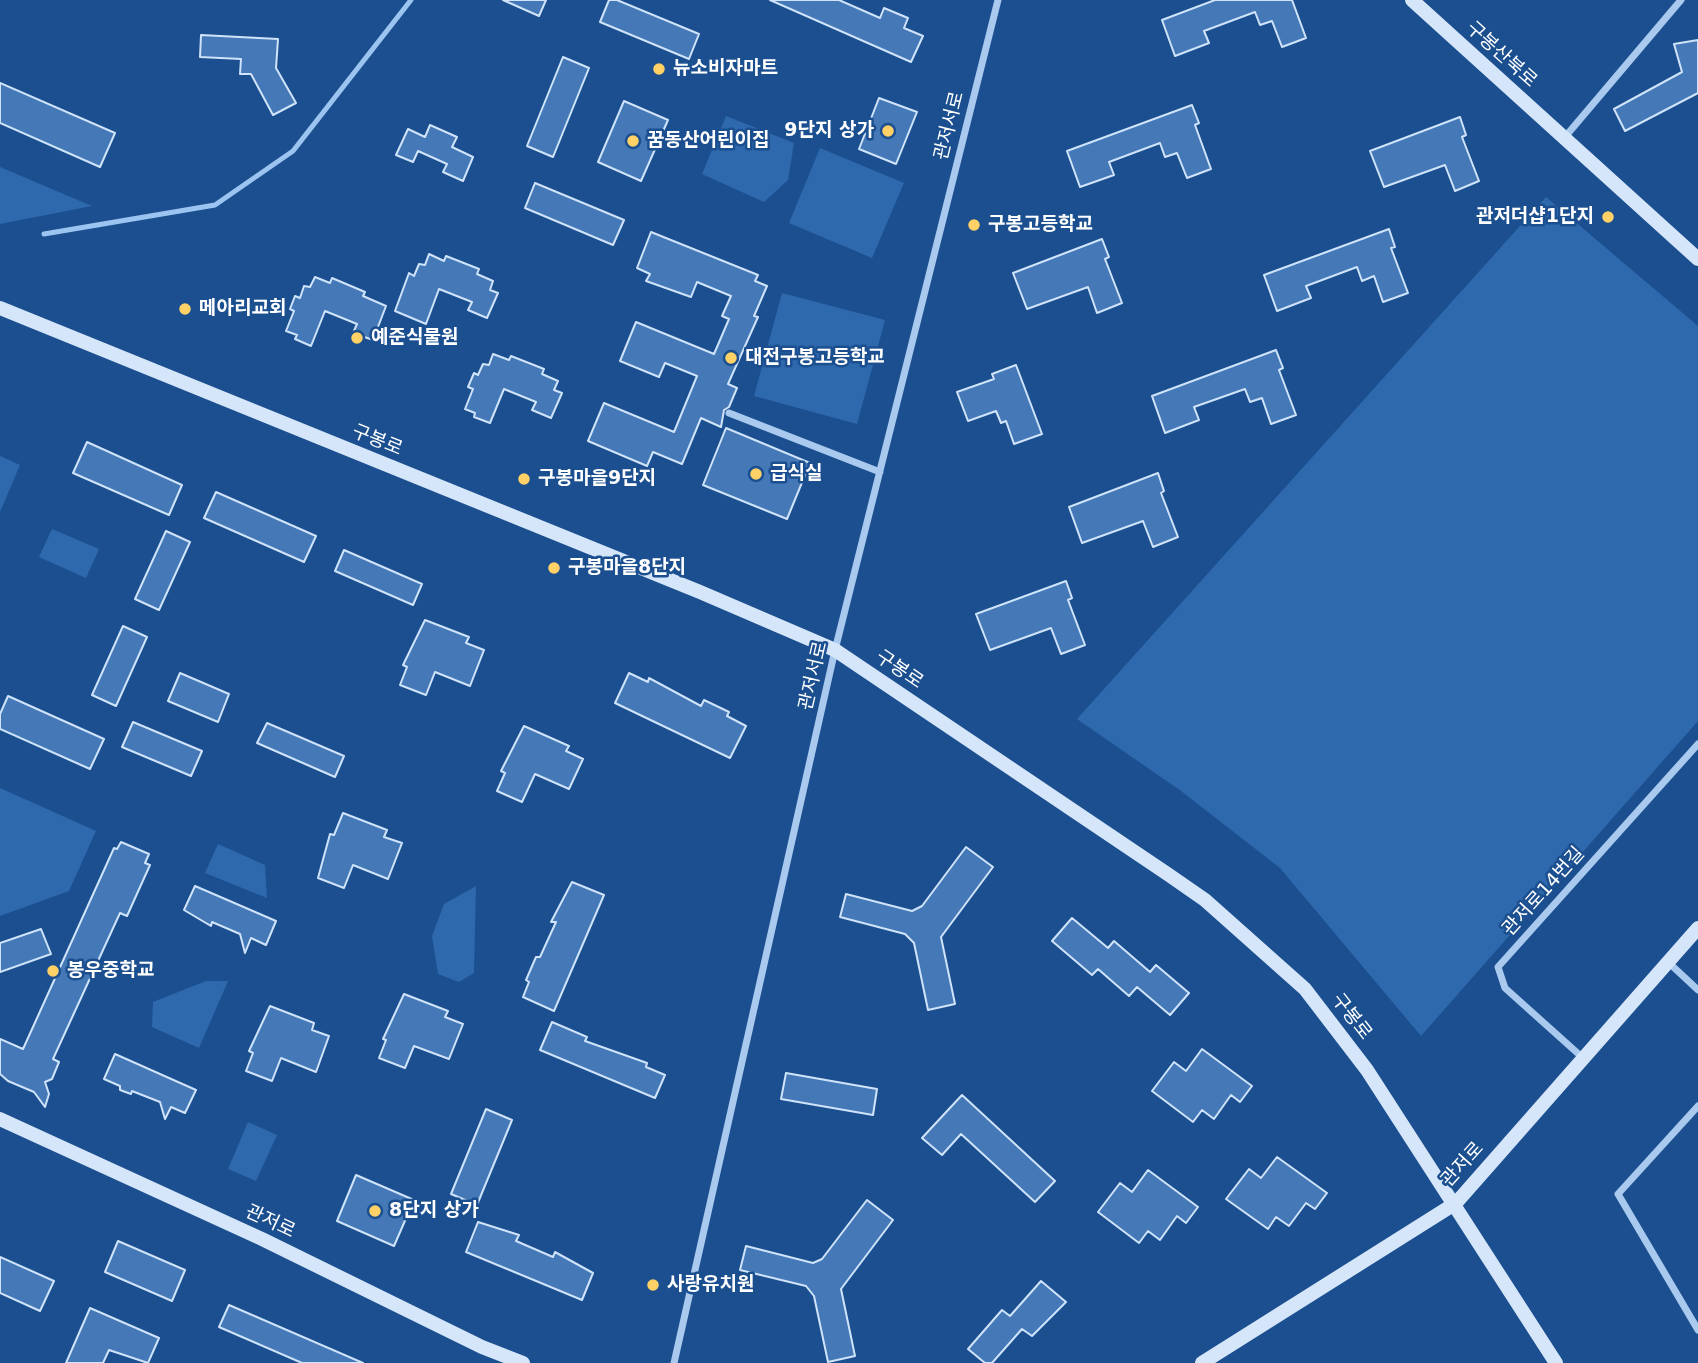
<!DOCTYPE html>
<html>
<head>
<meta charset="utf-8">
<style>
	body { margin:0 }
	canvas { display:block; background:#1b4f8f }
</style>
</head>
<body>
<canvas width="1698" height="1363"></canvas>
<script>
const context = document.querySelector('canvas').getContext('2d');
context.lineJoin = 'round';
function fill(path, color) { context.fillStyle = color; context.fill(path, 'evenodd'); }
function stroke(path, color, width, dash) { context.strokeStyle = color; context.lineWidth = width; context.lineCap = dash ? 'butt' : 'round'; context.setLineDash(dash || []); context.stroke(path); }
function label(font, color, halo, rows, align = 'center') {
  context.font = font + ' "DejaVu Sans","Noto Sans KR",sans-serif'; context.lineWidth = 5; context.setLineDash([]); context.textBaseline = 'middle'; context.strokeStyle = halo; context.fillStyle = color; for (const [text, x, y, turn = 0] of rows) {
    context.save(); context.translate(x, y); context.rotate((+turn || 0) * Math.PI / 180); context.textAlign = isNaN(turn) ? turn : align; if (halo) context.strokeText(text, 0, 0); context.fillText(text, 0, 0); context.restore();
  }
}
const green = new Path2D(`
	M726,116L794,143L788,180L764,202L702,174Z
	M820,148L904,183L872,258L789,223Z
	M0,167L92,206L0,224Z
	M1546,197L1698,326V721L1421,1036L1280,868L1181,791L1077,719Z
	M782,293L885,320L857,424L754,396Z
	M0,456L20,465L0,512Z
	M52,529L99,549L86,578L39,557Z
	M0,788L96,831L69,891L0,916Z
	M218,844L265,865L267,898L205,873Z
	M476,886L474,973L459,982L438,974L432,936L444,904Z
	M206,981H228L199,1048L152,1027L153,1002Z
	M248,1122L277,1135L256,1181L228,1169Z`);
const stream = new Path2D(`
	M44,234L215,205L293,151L411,0`);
const building = new Path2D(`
	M503,0H546L539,16Z
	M609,0H617L699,34L689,59L600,22Z
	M770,0H839L880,18L884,8L908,18L904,28L923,36L911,62Z
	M1215,0H1292L1306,38L1282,47L1272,21L1260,25L1255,12L1204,31L1209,43L1175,56L1162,20Z
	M201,35L278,39L276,68L296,103L273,115L251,74H240L241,59L200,57Z
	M1698,40V93L1625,131L1614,109L1682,72L1674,44Z
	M563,57L589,68L553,157L527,146Z
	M0,83L115,133L100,167L0,123Z
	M879,98L917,112L896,164L859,149Z
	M624,101L668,120L641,181L598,162Z
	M1192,105L1199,123L1195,125L1211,169L1187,178L1177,153L1165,157L1160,143L1109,162L1114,175L1080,187L1067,151Z
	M1460,117L1466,135L1462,137L1479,181L1455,191L1445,165L1384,187L1370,151Z
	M430,125L457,137L452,147L473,157L463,181L443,172L447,164L418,151L413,162L396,155L408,129L425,137Z
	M535,183L624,220L613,245L525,208Z
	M1389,229L1395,247L1391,248L1408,293L1383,302L1374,276L1362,281L1357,267L1306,286L1311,298L1277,311L1264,275Z
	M651,232L758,275L755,281L767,286L754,316L758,317L728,384L737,388L729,407L724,410L721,427L701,418L682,464L653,452L647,466L588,441L604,403L674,432L697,376L665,363L659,377L620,361L636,322L714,354L729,319L722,316L731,296L697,282L691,297L646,281L650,274L637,268Z
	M1102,239L1109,257L1105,259L1122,303L1097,313L1088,287L1027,309L1013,273Z
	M429,254L444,261L446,256L479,269L477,274L493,281L490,290L498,293L487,318L468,310L472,302L439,289L426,324L395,311L409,273L414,276L419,264L425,265Z
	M315,277L330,283L332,278L365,292L363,296L386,306L373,340L353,333L357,324L325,311L311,346L295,339L297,335L286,331L294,311L290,309L295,296L300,298L304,286L310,287Z
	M1276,350L1283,368L1279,370L1296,415L1271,424L1262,398L1250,402L1245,389L1194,407L1199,420L1165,433L1152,396Z
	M493,354L509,360L511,356L544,369L542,374L558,381L554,390L562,393L551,418L532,410L536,402L504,389L490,423L474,417L475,413L465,409L473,389L468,387L474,373L478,375L483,364L489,365Z
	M1016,365L1042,434L1014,444L1006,421L1001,423L996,411L968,421L957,392L994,379L992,374Z
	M726,428L810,463L787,519L703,485Z
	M87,442L182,485L169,515L73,473Z
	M1158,473L1164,491L1161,493L1178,537L1153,547L1143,521L1082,543L1069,507Z
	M216,492L316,536L304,562L204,518Z
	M166,531L190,542L159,610L135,599Z
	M344,550L422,584L413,605L335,571Z
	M1066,581L1072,598L1068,600L1085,645L1061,654L1051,628L990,650L976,614Z
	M425,620L469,637L466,643L484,650L470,686L435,672L426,695L400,685L407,667L403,665Z
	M123,626L147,637L116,706L92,695Z
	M180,673L229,694L218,722L168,701Z
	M629,673L648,682L649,678L701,706L704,700L729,712L727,716L746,726L730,758L615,703Z
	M8,696L104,739L90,769L0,729V714Z
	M133,722L202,751L191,776L122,747Z
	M267,723L344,756L335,777L257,743Z
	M524,726L569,746L566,751L583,759L569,789L535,774L522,802L497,791L505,773L501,771Z
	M343,813L387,830L384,837L402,843L388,879L353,865L344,888L318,878L330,834L334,835Z
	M121,842L149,854L145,863L150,865L127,916L120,913L53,1059L59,1062L52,1079L45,1082L49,1094L45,1107L34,1092L8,1081L0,1074V1039L23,1049L114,848L117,849Z
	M966,847L993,867L941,937L955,1004L928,1010L914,943L905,934L840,917L846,894L912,911L922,906Z
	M572,882L604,895L554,1011L523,997L529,982L526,980L536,957H540L556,922H551Z
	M195,886L276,921L266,945L251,938L245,953L240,934L212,922L211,926L184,910Z
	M1072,918L1108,948L1114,941L1150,972L1156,965L1189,993L1170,1015L1137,987L1129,996L1098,969L1092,975L1052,941Z
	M41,929L51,954L0,972V943Z
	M404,994L448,1011L445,1017L463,1024L449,1059L414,1046L405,1068L379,1058L386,1040L383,1039Z
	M270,1006L314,1023L312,1030L329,1036L316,1072L281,1058L272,1081L246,1071L253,1053L249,1051Z
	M552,1022L587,1037L585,1041L647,1063L646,1067L665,1075L655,1098L540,1050Z
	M1202,1049L1252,1086L1240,1102L1231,1095L1214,1119L1202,1110L1193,1122L1152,1091L1174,1062L1186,1071Z
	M115,1054L196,1090L185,1113L171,1107L165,1119L160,1102L132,1091L131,1094L120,1090V1086L104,1079Z
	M786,1073L877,1089L873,1115L781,1099Z
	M962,1095L1055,1181L1035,1202L961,1134L942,1155L922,1138Z
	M486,1109L512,1120L477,1205L451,1194Z
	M1277,1157L1327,1193L1315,1209L1306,1203L1289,1226L1276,1217L1268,1229L1226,1199L1249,1169L1261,1178Z
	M1148,1170L1198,1207L1186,1223L1177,1216L1160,1240L1148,1231L1139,1243L1098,1212L1120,1183L1132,1192Z
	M356,1175L414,1200L394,1246L337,1221Z
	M867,1200L893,1220L841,1289L855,1356L828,1362L814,1296L806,1286L740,1270L746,1246L813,1263L822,1259Z
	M478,1222L519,1235L516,1241L553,1257L555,1252L593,1273L582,1300L466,1252Z
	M118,1241L185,1270L172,1301L105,1272Z
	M0,1257L54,1281L40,1311L0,1293Z
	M1041,1281L1066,1302L1032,1336L1022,1329L992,1363H985L968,1349L1002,1310L1010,1316Z
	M229,1305L363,1363H302L219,1327Z
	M90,1308L159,1338L148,1363L109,1350L103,1363H66Z`);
const street = new Path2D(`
	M1565,137L1681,0
	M729,413L880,472
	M1668,962L1698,990
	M1583,1058L1505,988L1498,967L1698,744
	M1698,1106L1618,1194L1698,1330
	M674,1363L835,650L998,0`);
const secondary = new Path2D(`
	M1412,0L1698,259
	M0,308L700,592L835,650L1169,875L1205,900L1305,989L1367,1070L1556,1363
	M0,1119L262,1239L482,1347L523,1363
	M1202,1363L1456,1203L1698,928`);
const markers = [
	[659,69,7,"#ffd166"],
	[888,131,7,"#ffd166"],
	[633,141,7,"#ffd166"],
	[1608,217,7,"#ffd166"],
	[974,225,7,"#ffd166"],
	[185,309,7,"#ffd166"],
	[357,338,7,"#ffd166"],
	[731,358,7,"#ffd166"],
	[756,474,7,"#ffd166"],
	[524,479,7,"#ffd166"],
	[554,568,7,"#ffd166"],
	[53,971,7,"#ffd166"],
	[375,1211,7,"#ffd166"],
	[653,1285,7,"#ffd166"]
];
const streetNames = [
	["구봉산북로",1501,55,42],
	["관저서로",950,126,-76],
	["구봉로",377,441,22],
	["구봉로",899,670,34],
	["관저서로",814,676,-77],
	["관저로14번길",1544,892,-48],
	["구봉로",1351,1017,52],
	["관저로",1463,1165,-48],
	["관저로",270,1222,25]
];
const poiNames = [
	["뉴소비자마트",673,69],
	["9단지 상가",874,131,"right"],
	["꿈동산어린이집",647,141],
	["관저더샵1단지",1594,217,"right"],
	["구봉고등학교",988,225],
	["메아리교회",199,309],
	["예준식물원",371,338],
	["대전구봉고등학교",745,358],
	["급식실",770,474],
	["구봉마을9단지",538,479],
	["구봉마을8단지",568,568],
	["봉우중학교",67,971],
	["8단지 상가",389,1211],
	["사랑유치원",667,1285]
];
fill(green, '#2e69ad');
stroke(stream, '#9cc4f0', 5);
fill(building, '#4478b7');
stroke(building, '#cfe3fa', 2);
stroke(street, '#a9c9ee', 7);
stroke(secondary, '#d6e6fa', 14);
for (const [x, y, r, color] of markers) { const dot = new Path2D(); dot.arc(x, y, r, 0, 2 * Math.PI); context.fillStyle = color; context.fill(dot); stroke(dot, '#1b4f8f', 2.5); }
label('19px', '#fff', '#1b4f8f', streetNames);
label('bold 19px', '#fff', '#1b4f8f', poiNames, 'left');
</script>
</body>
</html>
